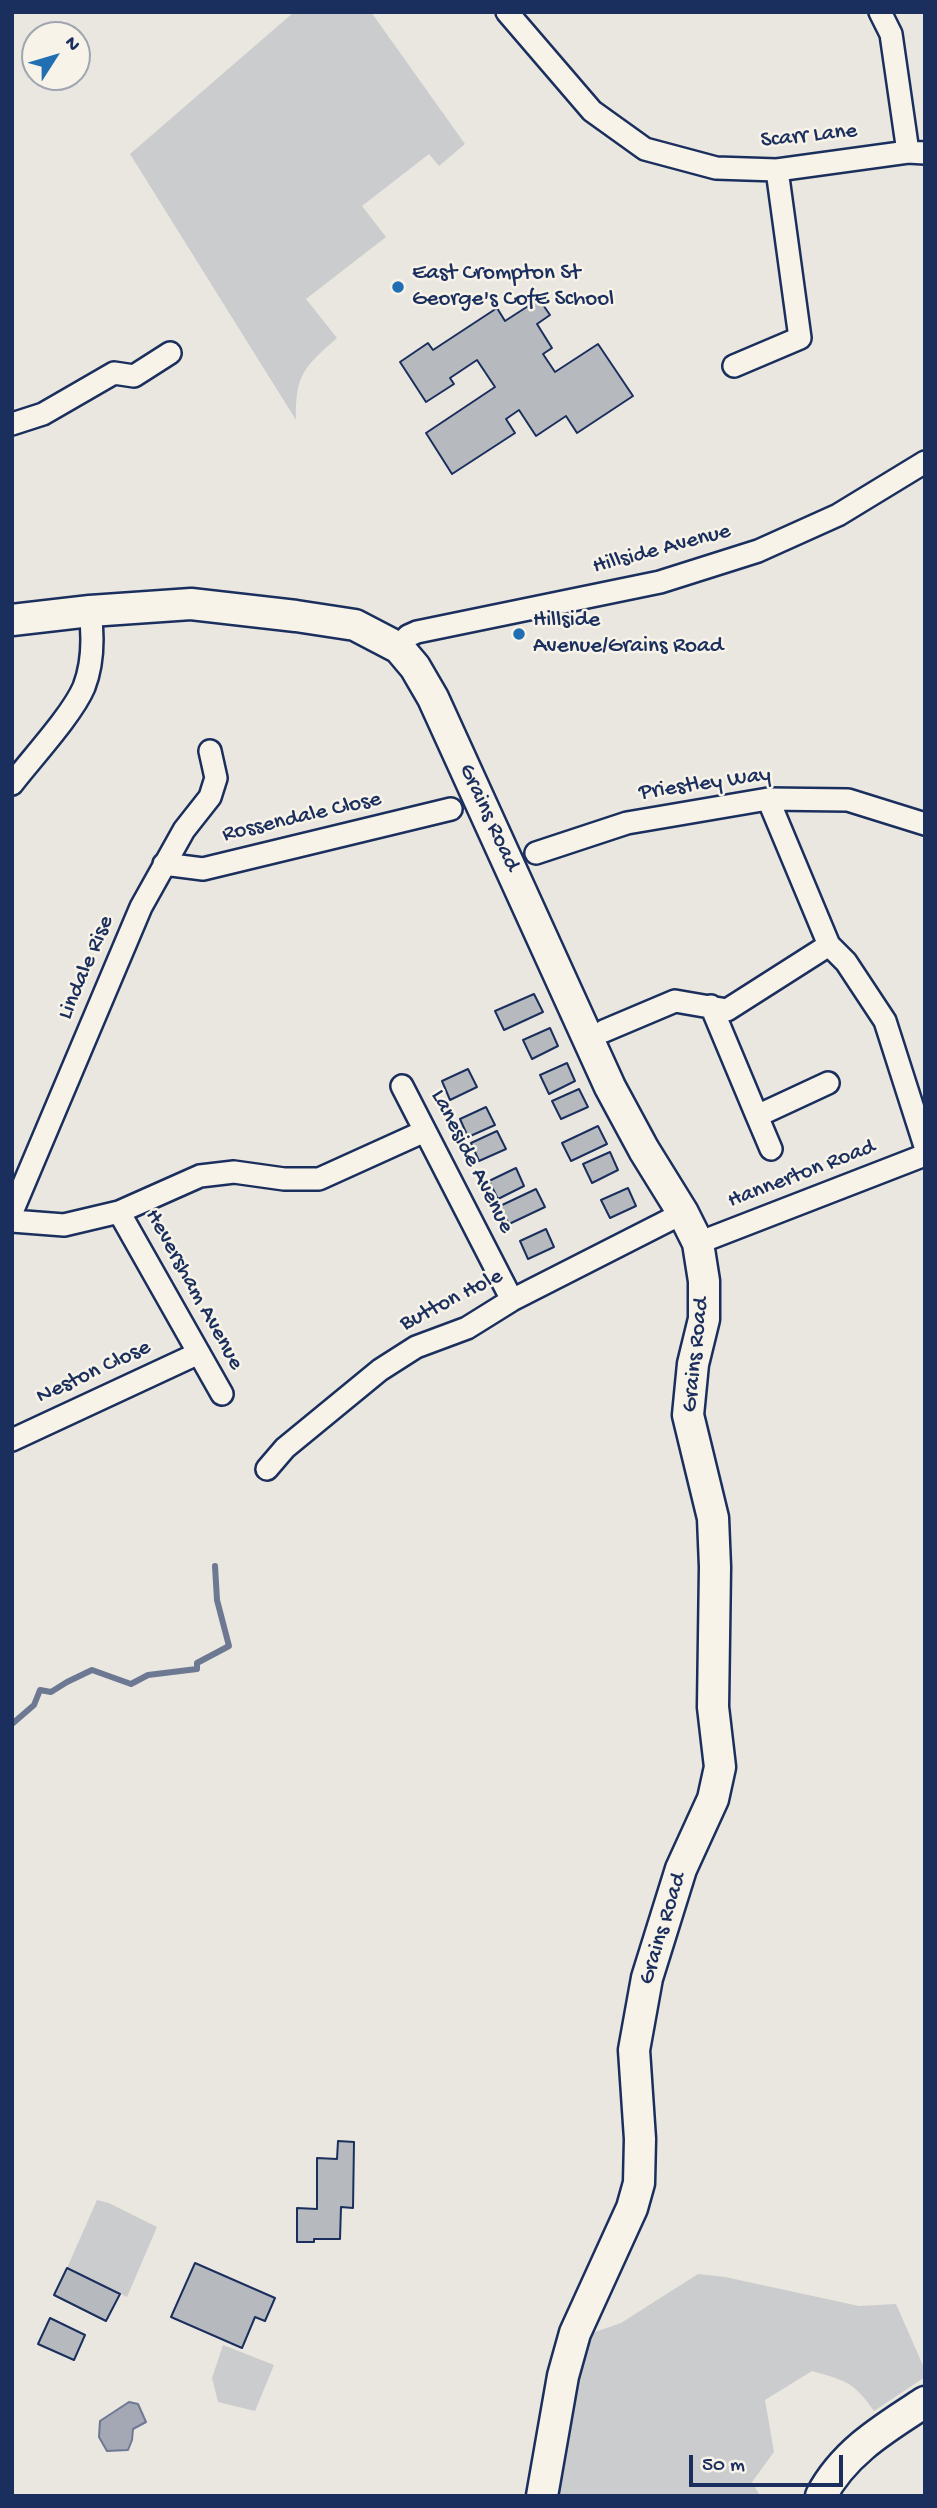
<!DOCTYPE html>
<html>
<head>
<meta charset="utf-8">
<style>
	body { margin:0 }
	#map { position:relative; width:937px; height:2508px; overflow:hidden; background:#eae7e0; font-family:"Gochi Hand",sans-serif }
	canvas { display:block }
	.frame { position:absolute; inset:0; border:14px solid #1b2f5e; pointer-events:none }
	.north { position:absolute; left:21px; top:21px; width:70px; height:70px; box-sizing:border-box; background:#f7f3e8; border:2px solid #9fa5b1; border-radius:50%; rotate:53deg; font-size:19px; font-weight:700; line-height:28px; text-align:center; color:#1b2f5e }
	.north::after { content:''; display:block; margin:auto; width:24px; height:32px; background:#1f6fb2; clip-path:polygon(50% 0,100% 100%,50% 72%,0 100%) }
	.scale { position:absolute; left:689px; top:2455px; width:154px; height:32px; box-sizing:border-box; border:4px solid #1b2f5e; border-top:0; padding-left:9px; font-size:21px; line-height:24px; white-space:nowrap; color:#1b2f5e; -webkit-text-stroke:5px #f7f3e8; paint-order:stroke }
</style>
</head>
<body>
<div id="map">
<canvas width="937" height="2508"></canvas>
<div class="frame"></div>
<div class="north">N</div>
<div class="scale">50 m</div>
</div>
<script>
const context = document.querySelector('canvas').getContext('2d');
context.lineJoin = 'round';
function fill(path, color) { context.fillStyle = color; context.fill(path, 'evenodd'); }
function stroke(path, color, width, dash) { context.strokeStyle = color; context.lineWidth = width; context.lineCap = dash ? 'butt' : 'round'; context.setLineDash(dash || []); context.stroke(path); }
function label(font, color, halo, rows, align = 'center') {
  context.font = font + ' "Gochi Hand",sans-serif'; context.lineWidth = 5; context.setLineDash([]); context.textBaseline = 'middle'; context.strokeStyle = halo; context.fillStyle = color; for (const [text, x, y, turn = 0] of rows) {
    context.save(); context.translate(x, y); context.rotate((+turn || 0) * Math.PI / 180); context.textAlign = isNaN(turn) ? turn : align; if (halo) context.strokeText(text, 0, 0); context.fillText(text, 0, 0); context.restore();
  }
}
const green = new Path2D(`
	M294,12H371L465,144L439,166L429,154L362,206L386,237L306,299L337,338C304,367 295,375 296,420L130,154Z
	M97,2200L109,2203L157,2227L127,2297L67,2268Z
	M698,2274L725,2277L859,2306L896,2304L925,2370V2377L874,2411C853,2381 846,2381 812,2371L765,2400L774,2452L752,2482L760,2496H552L579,2362L592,2333L621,2323Z
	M223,2345L274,2365L255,2411L218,2402L212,2378Z`);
const water = new Path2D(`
	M129,2402L138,2404L146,2422L133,2429L132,2440L128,2450L107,2451L99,2437L100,2421Z`);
const stream = new Path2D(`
	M12,1724L34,1705L40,1690L51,1692L67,1682L92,1670L131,1684L148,1675L197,1669V1663L229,1646L217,1600L215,1566`);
const building = new Path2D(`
	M539,299L550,315L537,324L552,348L543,354L555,372L598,344L633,396L577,433L566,416L536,436L519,410L506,419L515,433L452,474L426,433L495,387L477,360L450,378L454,384L426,402L400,362L428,343L433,350L497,308L505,321Z
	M534,994L543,1012L504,1030L495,1011Z
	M550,1028L558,1046L532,1059L523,1040Z
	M567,1063L575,1081L549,1094L540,1075Z
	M468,1069L477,1087L450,1100L442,1081Z
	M579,1089L588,1107L561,1119L552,1101Z
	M486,1107L495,1125L468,1137L460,1119Z
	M598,1126L607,1144L571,1161L562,1143Z
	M497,1131L506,1149L479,1161L471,1143Z
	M610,1152L618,1170L592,1183L583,1164Z
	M516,1168L524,1186L498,1199L489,1181Z
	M628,1188L636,1206L610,1218L601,1200Z
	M536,1189L545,1207L509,1224L500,1206Z
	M546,1229L554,1247L528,1259L520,1241Z
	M338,2141L354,2142L353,2208L341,2207L340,2239H314V2242H297V2208L317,2209V2158L337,2159Z
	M195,2263L275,2298L265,2321L255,2317L242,2348L171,2317Z
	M67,2268L120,2294L106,2321L54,2295Z
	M50,2318L85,2335L74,2360L38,2344Z`);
const street = new Path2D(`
	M507,12L592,111L645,149L716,168L777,170L908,152L925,153
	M880,12L891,34L908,152
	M734,366L800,338L777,170
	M12,424L43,414L114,373L134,376L170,353
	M399,648L408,636L417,632L660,582L758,551L838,515L925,462
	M12,784C32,758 72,715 84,687C93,664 93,634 90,611
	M768,799L829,945L846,962L885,1021L925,1146
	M536,853L627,823L768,799L848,800L925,824
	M164,864L203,869L451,809
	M711,1006L757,1116L828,1083
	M604,1031L675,1001L727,1010L829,945
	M402,1086L512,1300
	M757,1116L771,1149
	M12,1212L141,907L184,830L210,797L216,778L210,751
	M119,1212L222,1394
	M12,1221L64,1225L119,1212L200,1176L234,1172L284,1179H319L425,1131
	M698,1243L925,1155
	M12,1440L199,1353
	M267,1469L285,1448L380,1370L416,1347L467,1328L512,1300L683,1213`);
const secondary = new Path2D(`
	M12,620L90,611L191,604L296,616L355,625L399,648L415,667L433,698L610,1087L644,1150L683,1213L698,1243L704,1281V1319L693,1364L688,1415L713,1518L715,1567L713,1707L720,1767L713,1799L681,1869L647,1978L634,2050L640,2139L639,2183L632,2208L575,2333L563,2376L542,2496
	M821,2496C844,2452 885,2428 925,2402`);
const markers = [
	[398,287,7,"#1f6fb2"],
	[519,634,7,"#1f6fb2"]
];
const streetNames = [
	["Scarr Lane",809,137,-6],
	["Hillside Avenue",662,550,-15],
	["Priestley Way",705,785,-8],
	["Rossendale Close",302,818,-13],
	["Grains Road",488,818,65],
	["Lindale Rise",87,968,-67],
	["Laneside Avenue",471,1162,63],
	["Hannerton Road",802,1175,-21],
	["Heversham Avenue",193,1290,61],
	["Button Hole",452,1301,-27],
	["Grains Road",697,1355,-84],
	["Neston Close",94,1373,-25],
	["Grains Road",664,1929,-73]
];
const poiNames = [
	["East Crompton St",412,274],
	["George's CofE School",412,300],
	["Hillside",533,621],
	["Avenue/Grains Road",533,647]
];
fill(green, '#cbcccd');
fill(water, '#a3a8b4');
stroke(water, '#6d7892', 2);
stroke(stream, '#6d7892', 6);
fill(building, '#b6babf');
stroke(building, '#1b2f5e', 2);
stroke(street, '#1b2f5e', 26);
stroke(secondary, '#1b2f5e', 35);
stroke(street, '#f7f3e8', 21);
stroke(secondary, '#f7f3e8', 30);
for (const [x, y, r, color] of markers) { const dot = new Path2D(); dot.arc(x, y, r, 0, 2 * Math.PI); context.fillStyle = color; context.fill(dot); stroke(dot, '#f7f3e8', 2.5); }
label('23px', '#1b2f5e', '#f7f3e8', streetNames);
label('23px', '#1b2f5e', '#f7f3e8', poiNames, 'left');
</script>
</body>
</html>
